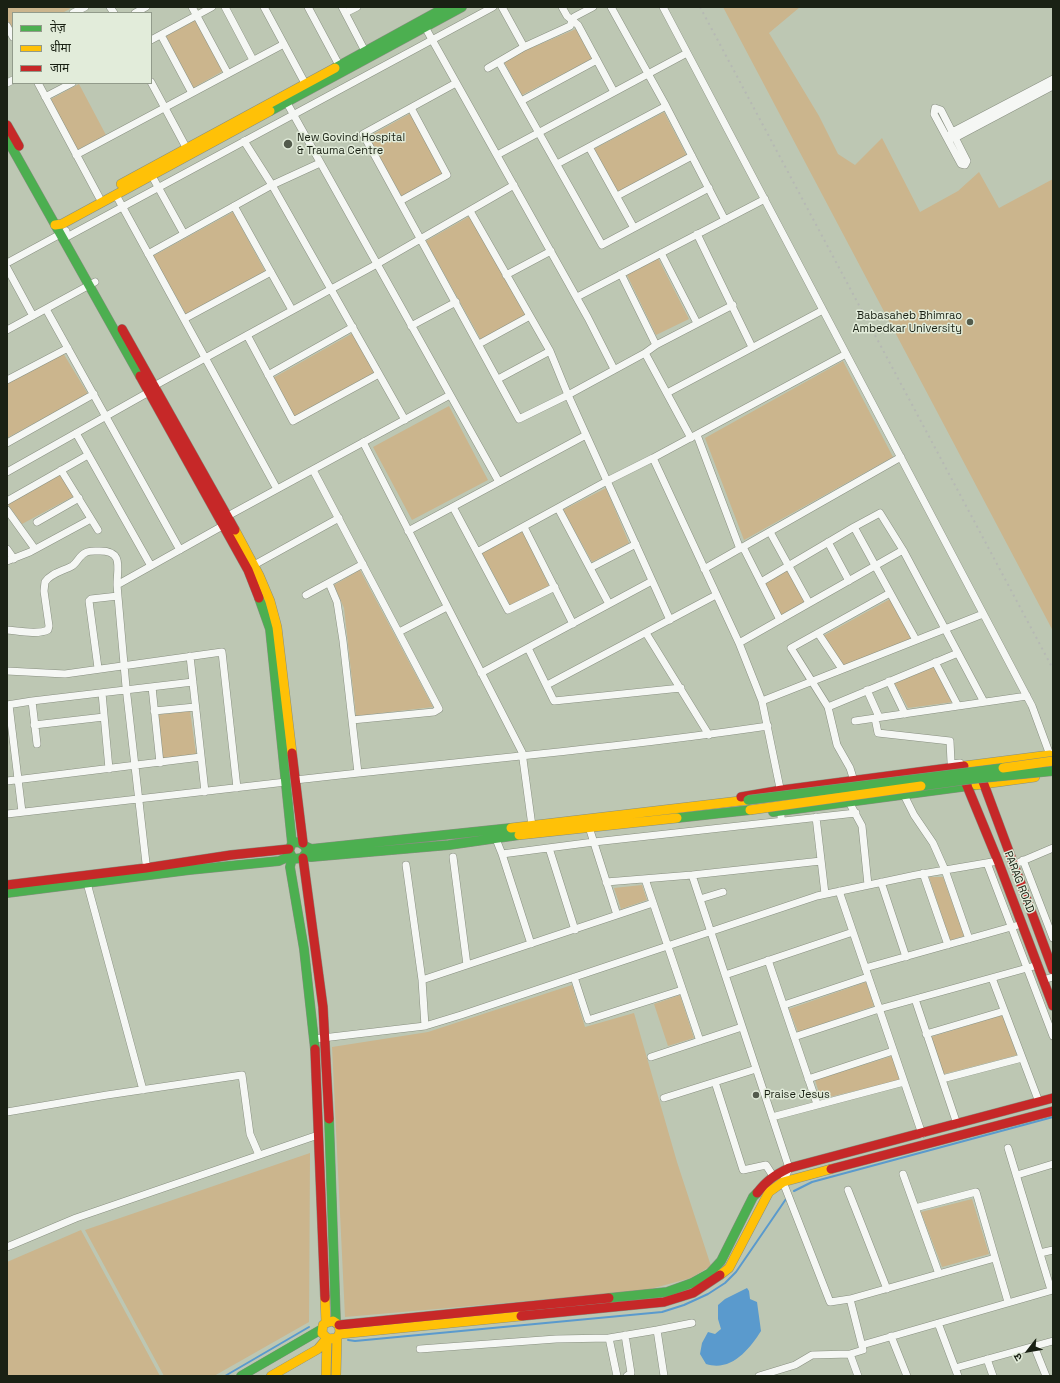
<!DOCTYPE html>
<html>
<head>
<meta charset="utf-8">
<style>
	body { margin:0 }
	#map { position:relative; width:1060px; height:1383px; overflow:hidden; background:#bdc7b3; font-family:"Space Grotesk","Noto Sans Devanagari",sans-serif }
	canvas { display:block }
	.frame { position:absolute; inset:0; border:8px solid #1a2114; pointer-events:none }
	.legend { position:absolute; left:12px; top:12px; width:140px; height:72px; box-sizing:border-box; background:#e2ecda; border:1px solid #929b8b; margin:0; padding:5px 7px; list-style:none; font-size:12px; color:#1a2114 }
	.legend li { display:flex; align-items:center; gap:8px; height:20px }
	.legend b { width:20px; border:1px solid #929b8b }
	.north { position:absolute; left:1008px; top:1331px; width:40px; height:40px; -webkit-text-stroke:3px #e2ecda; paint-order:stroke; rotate:239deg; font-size:11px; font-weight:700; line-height:16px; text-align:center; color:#1a2114 }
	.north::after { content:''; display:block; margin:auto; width:14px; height:18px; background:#1a2114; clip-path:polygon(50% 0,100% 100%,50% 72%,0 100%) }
</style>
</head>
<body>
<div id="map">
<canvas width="1060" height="1383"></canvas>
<div class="frame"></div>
<ul class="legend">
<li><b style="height:5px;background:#4caf50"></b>तेज़</li>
<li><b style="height:5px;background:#ffc107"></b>धीमा</li>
<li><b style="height:5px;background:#c62828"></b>जाम</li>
</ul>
<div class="north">उ</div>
</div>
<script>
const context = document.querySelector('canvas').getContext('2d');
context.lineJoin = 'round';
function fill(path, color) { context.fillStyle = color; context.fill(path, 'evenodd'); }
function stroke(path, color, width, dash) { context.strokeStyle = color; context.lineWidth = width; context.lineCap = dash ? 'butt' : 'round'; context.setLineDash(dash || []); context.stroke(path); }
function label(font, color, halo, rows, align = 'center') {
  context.font = font + ' "Space Grotesk",sans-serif'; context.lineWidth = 3; context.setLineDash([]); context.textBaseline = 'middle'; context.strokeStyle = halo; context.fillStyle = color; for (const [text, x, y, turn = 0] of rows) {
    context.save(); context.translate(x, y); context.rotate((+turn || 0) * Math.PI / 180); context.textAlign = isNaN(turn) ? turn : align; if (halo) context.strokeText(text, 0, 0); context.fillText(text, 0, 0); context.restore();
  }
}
const green = new Path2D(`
	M7,7H69L70,9L62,13H13V31L7,19Z
	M723,7H800L769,33L819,116L838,154L855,165L882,138L920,212L958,191L979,172L999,208L1053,179V631Z
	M196,20L223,71L193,88L166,36Z
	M576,29L592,59L522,95L503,60Z
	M79,84L106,135L77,150L51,99Z
	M664,112L687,156L617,193L594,149Z
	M411,113L444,173L402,197L368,137Z
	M233,212L265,271L186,314L153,256Z
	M470,216L525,315L481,340L426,241Z
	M658,258L689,319L656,335L626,273Z
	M353,333L375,372L294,417L273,378Z
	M63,353L88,394L7,438V384Z
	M843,361L893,457L744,540L705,438Z
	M449,406L488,480L412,520L373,447Z
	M61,473L76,495L22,524L7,503Z
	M606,488L629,543L592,562L563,510Z
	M523,531L549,586L510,605L482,553Z
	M788,565L807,601L781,615L761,579Z
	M360,570L433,707L356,716L344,608L334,585Z
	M892,598L914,638L843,666L823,636Z
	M933,666L953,702L908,708L894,682Z
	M190,711L196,754L163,758L157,715Z
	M929,877H943L964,936L950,940Z
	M642,885L647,900L621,909L614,888Z
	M866,982L874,1006L798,1032L789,1009Z
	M572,985L585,1027L634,1013L677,1162L711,1266L691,1278L643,1291L345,1317L332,1047L428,1032Z
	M680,995L694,1038L668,1046L654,1004Z
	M1002,1015L1017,1055L944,1074L931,1037Z
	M892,1056L900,1080L821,1099L815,1080Z
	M310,1153L309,1322L214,1376H164L85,1230Z
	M972,1199L989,1254L942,1267L921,1212Z
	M81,1230L160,1376H7V1262Z`);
const water = new Path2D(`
	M747,1288L749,1291L750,1299L757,1302L761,1331C749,1350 731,1372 706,1364L700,1354L702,1343L708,1332L715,1334L721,1329L718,1319V1305L725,1299Z`);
const stream = new Path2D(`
	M794,1191L812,1182L1053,1117
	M348,1340L355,1341L662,1312L684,1305L708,1294L725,1283L736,1272L786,1199
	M225,1376L309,1327`);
const street = new Path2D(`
	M110,7L114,13
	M192,7L228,74
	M225,7L253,60
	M264,7L307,87
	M308,7L339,65
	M342,7L367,55
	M502,7L524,47
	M562,7L567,16L578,25L614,92
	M611,7L666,106L725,220
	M663,7L1032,706L1050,755H1053
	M73,13L85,7
	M135,13L146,7
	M345,13L357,7
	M7,26L13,37
	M425,27L588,318L614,369
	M161,35L192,93
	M151,40L212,7
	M499,62L602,245L709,188
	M488,68L524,47L570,26L574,17L593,7
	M151,82L188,151
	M7,83L13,80
	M38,83L99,197
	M456,83L363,134L519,419L568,395L645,353L656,345L733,305
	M45,97L72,83
	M521,101L597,60
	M287,103L499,482
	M935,108L941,110L967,161L965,165L961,164L934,114Z
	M950,135L952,132L1053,79
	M951,138H955L1053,86
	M244,141L272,185L405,420
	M589,147L634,228
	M76,155L284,44
	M497,155L687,53
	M557,164L666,106
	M152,176L184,234
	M116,195L277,489
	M617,196L692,156
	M400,201L447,175L411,108
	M234,206L292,310
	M470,211L550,351L568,395L670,620
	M697,234L752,347
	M63,239L493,7
	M661,253L697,323
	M148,254L272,185L320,163
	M7,263L66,231
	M7,268L33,316
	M621,274L656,345
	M506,275L551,251
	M577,297L765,199
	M46,309L180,550
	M184,319L271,272
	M411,326L456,302
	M7,330L95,282
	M247,335L293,421L379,374
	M479,344L530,316
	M645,353L691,438
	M268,375L353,327
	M498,379L550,351
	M7,380L68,348
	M667,393L823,310
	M76,433L151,566
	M697,435L740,549
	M363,442L522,752L532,826
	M7,443L94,394
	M653,458L846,354
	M61,470L98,530
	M313,470L439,709L434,712L352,720
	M7,472L149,392L154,386L377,264L514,185
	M7,501L88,455
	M453,507L508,610L555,587
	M558,508L609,604
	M7,510L35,549
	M224,518L450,395
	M37,522L79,498
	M524,527L573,624
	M854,527L880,513L903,550L984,702
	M408,531L586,435
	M770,532L809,603
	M828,542L849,581
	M743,547L780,620
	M7,549L14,559
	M477,552L607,481L653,458L739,643L762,701L781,793
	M7,561L30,552L91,519
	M254,565L339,518
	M590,568L636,544
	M704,569L901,457
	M761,582L854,527L916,640
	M329,583L337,602L343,641L358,773
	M890,593L791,648L828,707L958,653
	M306,595L363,564
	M7,630C18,631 38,635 48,630L49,626L44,591L45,582C51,573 63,571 72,566C77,563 79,556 85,553C89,550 95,551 100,551C124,551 117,568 117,585
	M399,632L447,607
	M646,633L709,735
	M818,633L842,669
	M739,643L903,550
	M528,648L554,701L681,688
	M190,656L205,792
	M935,662L958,706
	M98,668L89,601L91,599L118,596
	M7,671L65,674L222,652L237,788
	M481,673L652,581
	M889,681L905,714
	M547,685L716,595
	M152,687L160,763
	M867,690L879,717
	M102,693L109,769
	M32,701L37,744
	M762,701L983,614
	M7,705L32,701L193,682
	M9,705L22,812
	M828,707L837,745L850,768L854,781
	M154,711L195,707
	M875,718L878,733L950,741L951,762L952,764L960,763
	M855,721L1027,696
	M34,725L104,717
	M295,780C453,762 611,749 768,726
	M7,781L201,757
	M904,795L914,815L933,843L945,870L969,939
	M849,802L862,826L868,885
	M781,808V821
	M7,814L286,782
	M816,817L825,894
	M588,824L617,915
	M494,834L502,854L531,944
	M549,848L575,930
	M502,854L594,842L856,813
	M453,857L467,965
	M1023,860L1053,938
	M1020,862L1053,848
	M987,863L1053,1036
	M406,865L422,980L425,1026
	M147,872L126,687L117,585L226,524
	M923,873L948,945
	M692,875L789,1168L783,1182L830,1302L850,1299L863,1350L850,1354L858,1376
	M645,879L700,1041
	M606,882L692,875L821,861
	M881,882L906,957
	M87,883L143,1090
	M839,891L922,1134
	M700,899L723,892
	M768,960L817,1104
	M865,968L1022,924
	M725,975L853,932
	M574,977L588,1020L682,990
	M992,978L1039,1102
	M422,980L653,903
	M1043,980L1053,977
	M915,999L957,1124
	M784,1005L868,977
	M926,1034L1004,1011
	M794,1037L879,1009L1038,965
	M314,1039L425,1026L461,1015L817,896L916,875L998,861
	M651,1057L742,1027
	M808,1079L893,1051
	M942,1079L1022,1058
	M715,1082L743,1170L766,1165L773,1176
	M664,1098L756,1069
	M7,1112L107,1095L242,1075L250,1134L259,1155
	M772,1117L904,1082
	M1008,1148L1051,1290
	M903,1174L939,1274
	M1017,1175L1053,1164
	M848,1190L887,1289
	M915,1208L976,1192L1008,1302
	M7,1247L76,1218L318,1135
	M1040,1253L1053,1250
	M850,1299L995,1258
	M938,1323L958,1376
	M625,1335L631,1373L627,1376
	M891,1336L907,1376
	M609,1338L617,1376
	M862,1345L1053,1290
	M1034,1346L1046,1376
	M420,1349L556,1339L609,1338L657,1330
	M987,1359L993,1376
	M955,1368L1053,1341
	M664,1376L657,1330L692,1323
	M759,1376L795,1365L812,1355L850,1354`);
const fast = new Path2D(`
	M335,68L446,7
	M270,111L462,7
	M7,139L140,376
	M259,598L270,629L292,843L289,851L293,859L302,858L307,852L305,846L299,842L292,843
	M773,812L976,785
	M677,818L750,810
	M305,846L311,849L511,828
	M305,856L311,857L449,845L519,835
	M292,858L290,867L304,949L315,1049
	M7,893L189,870L279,861L290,856
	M329,1119L336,1323
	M609,1298L667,1292L692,1283L710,1273L721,1261L753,1197L757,1193
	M241,1376L322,1329`);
const slow = new Path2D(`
	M121,184L335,68
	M55,225L62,224L270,111
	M235,530L259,575L270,601L277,627L292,753
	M964,766L1050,755L1053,762
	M976,785L1035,777
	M511,828L748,800
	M519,835L677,818
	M720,1275L729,1268L769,1192L783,1182L831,1169
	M325,1298L326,1323L323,1325L322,1333L328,1339L337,1338L340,1332L339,1325L333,1321L326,1323
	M340,1334L521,1316
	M271,1376L318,1349L327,1338
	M326,1376L327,1339
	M336,1376L337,1338`);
const jam = new Path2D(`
	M7,125L19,146
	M122,329L235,530
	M140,376L248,570L259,598
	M292,753L303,843
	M982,779L1053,970
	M965,781L998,861L1053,1006
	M741,797L782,790L964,766
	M303,858L323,1007L329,1119
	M7,885L146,868L231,855L289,849
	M315,1049L325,1298
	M831,1169L1053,1111
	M757,1193C767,1180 775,1175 789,1168L1053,1098
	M521,1316L664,1302L693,1293L720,1275
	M339,1325L609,1298`);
const rail = new Path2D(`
	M700,7L1053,669`);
const fastBridge = new Path2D(`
	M921,786L972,779L1053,771
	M748,800L1003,768`);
const slowBridge = new Path2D(`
	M1003,768L1053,761
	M750,810L921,786`);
const markers = [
	[288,144,5,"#535b4c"],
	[970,322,4,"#535b4c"],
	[756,1095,4,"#535b4c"]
];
const poiNames = [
	["New Govind Hospital",297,138],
	["& Trauma Centre",297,151],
	["Babasaheb Bhimrao",962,316,"right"],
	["Ambedkar University",962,329,"right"],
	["Praise Jesus",764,1095]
];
const streetNames = [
	["PARAG ROAD",1019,882,69]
];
fill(green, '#cbb58d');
fill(water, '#5a9acd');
stroke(stream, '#5a9acd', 2);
stroke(street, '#888f80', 8);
stroke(fast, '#888f80', 10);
stroke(slow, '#888f80', 10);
stroke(jam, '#888f80', 10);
stroke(street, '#f5f7f4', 7);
stroke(fast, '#4caf50', 9);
stroke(slow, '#ffc107', 9);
stroke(jam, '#c62828', 9);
stroke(rail, '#b6b9b4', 2, [2, 4]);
stroke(fastBridge, '#888f80', 10, []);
stroke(slowBridge, '#888f80', 10, []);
stroke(fastBridge, '#4caf50', 9);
stroke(slowBridge, '#ffc107', 9);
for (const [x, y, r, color] of markers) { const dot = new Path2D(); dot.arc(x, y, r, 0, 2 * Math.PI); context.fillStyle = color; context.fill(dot); stroke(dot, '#e2ecda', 1.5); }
label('11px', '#1a2114', '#e2ecda', poiNames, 'left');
label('11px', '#1a2114', '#e2ecda', streetNames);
</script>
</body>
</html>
